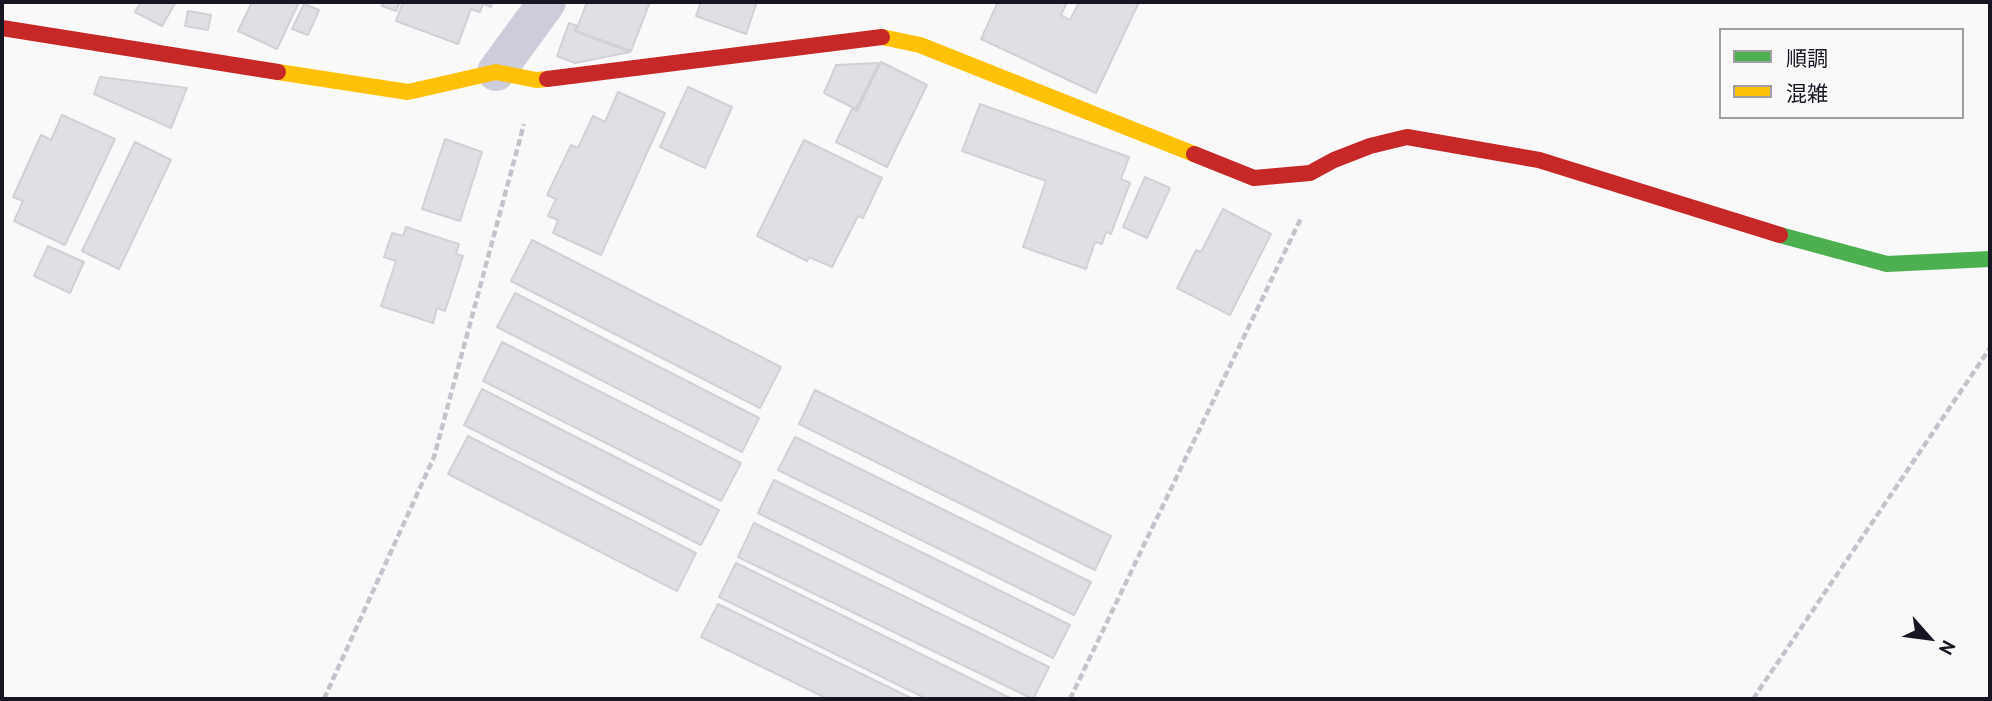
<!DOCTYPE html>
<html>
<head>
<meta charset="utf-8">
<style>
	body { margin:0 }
	#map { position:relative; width:1992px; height:701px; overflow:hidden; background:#f9f9f9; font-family:"PT Sans","Noto Sans JP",sans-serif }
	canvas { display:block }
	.frame { position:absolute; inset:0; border:4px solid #161622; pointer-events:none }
	.legend { position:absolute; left:1719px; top:28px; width:245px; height:91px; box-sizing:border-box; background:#f9f9f9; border:2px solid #9e9ea3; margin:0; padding:9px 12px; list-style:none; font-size:21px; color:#161622 }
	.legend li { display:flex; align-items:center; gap:14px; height:35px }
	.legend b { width:35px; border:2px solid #9e9ea3 }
	.north { position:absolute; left:1894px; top:603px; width:70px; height:70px; -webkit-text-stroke:5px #f9f9f9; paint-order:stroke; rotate:118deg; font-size:19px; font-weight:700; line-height:28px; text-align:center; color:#161622 }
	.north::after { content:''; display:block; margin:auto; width:24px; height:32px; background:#161622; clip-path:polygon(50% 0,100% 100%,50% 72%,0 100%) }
</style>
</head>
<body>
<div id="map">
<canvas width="1992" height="701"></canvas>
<div class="frame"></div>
<ul class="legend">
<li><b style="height:9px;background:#4caf50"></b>順調</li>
<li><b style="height:9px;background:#ffc107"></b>混雑</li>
</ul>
<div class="north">N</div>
</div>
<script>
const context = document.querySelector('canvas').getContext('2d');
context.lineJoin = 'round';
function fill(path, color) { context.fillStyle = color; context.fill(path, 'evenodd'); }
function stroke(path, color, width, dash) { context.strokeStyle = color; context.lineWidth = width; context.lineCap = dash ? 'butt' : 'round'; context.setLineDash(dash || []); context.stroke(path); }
const building = new Path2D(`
	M141,2H176L162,26L135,12Z
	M252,2H299L277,49L238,31Z
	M383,2H400L396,11L382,6Z
	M403,2H492L491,7L483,4L480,12L471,9L458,44L396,21Z
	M587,2H650L631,51L576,31Z
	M701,2H757L746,34L696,16Z
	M998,2H1067L1061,15L1070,20L1079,2H1139L1096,93L981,39Z
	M304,4L319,10L308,35L292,29Z
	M188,11L211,15L208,30L185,26Z
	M569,23L577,26L575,31L630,52L575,63L557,56Z
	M881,62L927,85L887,167L836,142L852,109L857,111Z
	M879,63L856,109L824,93L836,65Z
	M100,77L187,88L171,128L94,94Z
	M688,87L732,107L705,168L660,147Z
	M618,92L665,113L601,255L553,233L558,220L548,216L556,199L547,195L571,145L578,148L593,116L605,122Z
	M980,104L1129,157L1121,179L1130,183L1111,234L1106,232L1102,244L1095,242L1086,269L1023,247L1046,181L962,151Z
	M62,115L115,139L65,245L14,221L23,201L13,197L41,135L51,140Z
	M445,139L482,152L460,221L422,209Z
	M804,140L882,178L863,218L858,216L832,267L809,257L807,261L757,236Z
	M135,142L171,160L119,269L82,251Z
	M1145,177L1170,188L1147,238L1123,227Z
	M1223,209L1271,234L1230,315L1177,288L1196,250L1201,252Z
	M406,227L459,244L456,254L463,256L445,311L437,308L433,323L381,306L396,261L384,257L392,233L403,236Z
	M532,240L781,367L760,408L511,281Z
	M48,246L84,262L70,293L34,276Z
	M515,293L759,418L742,452L497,327Z
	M502,342L741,463L721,501L483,381Z
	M482,389L719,510L701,545L464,425Z
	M815,390L1111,536L1095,570L799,424Z
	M468,436L696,553L677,591L448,474Z
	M795,437L1091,582L1074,615L778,470Z
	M774,480L1070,625L1053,658L758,513Z
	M754,523L1049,667L1033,699L738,557Z
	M736,563L1012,699H927L719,597Z
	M718,604L913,699H828L701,637Z`);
const path = new Path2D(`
	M324,699L434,457L524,124
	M1070,699L1301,218
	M1753,699L1990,348`);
const street = new Path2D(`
	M496,72L547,2`);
const fast = new Path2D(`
	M1780,235L1887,264L1990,259`);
const slow = new Path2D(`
	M882,37L920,45L1194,154
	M278,72L408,92L496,72L536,80L547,79`);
const jam = new Path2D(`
	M2,28L278,72
	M547,79L882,37
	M1194,154L1254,178L1310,173L1334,160L1370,146L1407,137L1539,160L1780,235`);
fill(building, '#dfdfe4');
stroke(building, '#d1d1d7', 2);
stroke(path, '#c3c3cc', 4.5, [7, 3.5]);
stroke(street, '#ccccda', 38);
stroke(fast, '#4caf50', 16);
stroke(slow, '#ffc107', 16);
stroke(jam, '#c62828', 16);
</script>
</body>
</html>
